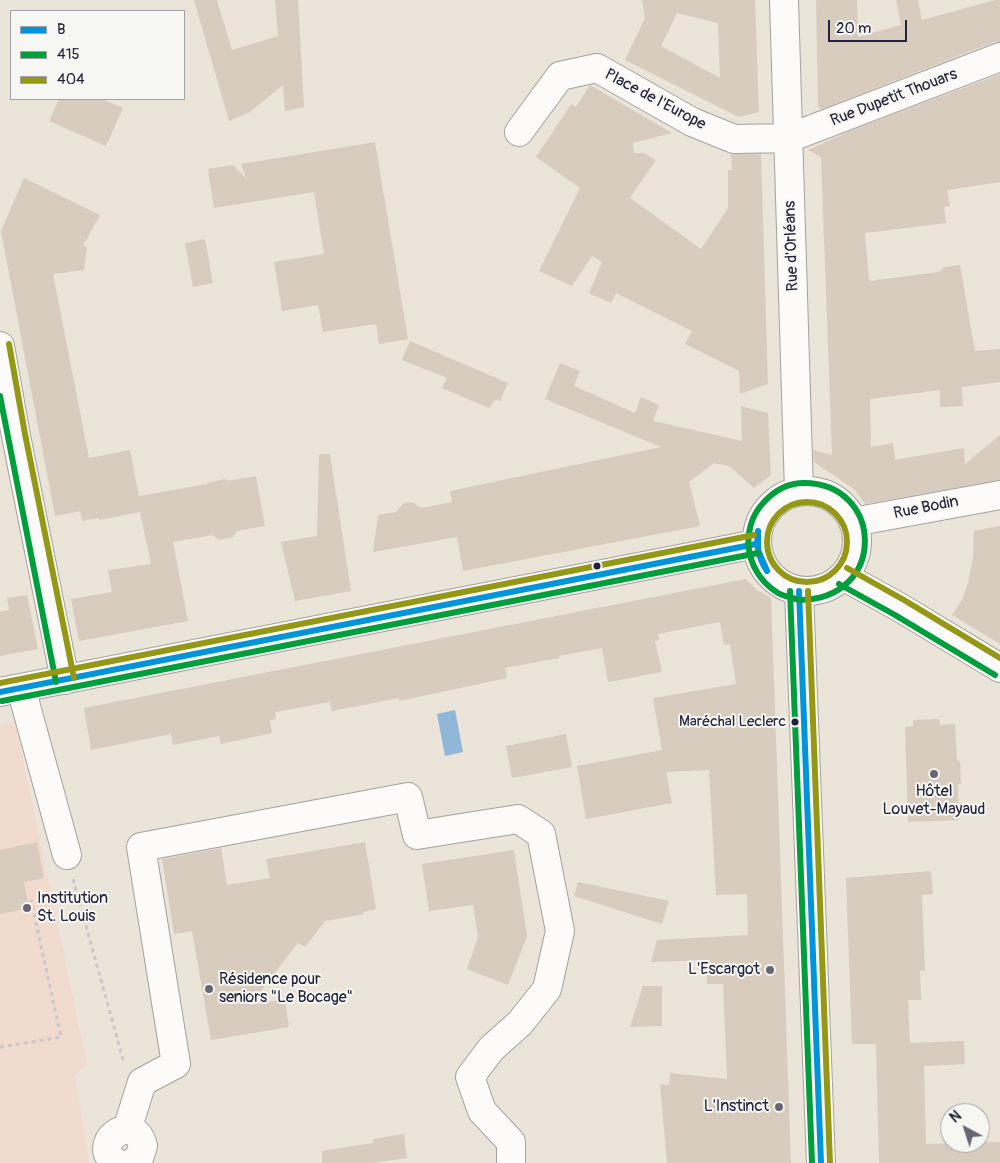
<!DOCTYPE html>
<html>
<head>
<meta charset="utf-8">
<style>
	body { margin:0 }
	#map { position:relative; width:1000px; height:1163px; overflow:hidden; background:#eae4d9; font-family:Pangolin,sans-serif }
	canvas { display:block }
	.legend { position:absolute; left:10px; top:10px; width:175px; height:90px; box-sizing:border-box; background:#f6f6f2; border:1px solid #a1a1a9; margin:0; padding:6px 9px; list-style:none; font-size:15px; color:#22223b }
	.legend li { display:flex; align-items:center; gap:10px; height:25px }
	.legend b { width:25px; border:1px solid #a1a1a9 }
	.north { position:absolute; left:940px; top:1103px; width:50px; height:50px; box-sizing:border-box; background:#f6f6f2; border:1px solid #a1a1a9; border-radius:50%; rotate:320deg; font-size:14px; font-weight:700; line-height:20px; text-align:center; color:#22223b }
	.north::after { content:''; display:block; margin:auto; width:18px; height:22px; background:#686672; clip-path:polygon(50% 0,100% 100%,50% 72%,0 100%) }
	.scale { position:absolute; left:828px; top:20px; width:79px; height:22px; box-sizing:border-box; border:2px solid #22223b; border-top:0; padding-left:6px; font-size:15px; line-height:18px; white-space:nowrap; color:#22223b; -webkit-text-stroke:4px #f6f6f2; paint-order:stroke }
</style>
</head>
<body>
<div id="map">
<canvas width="1000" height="1163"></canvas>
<ul class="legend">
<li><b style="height:6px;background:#0095da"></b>B</li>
<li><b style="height:6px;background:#009e3d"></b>415</li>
<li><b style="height:6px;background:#959815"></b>404</li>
</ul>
<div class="north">N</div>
<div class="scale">20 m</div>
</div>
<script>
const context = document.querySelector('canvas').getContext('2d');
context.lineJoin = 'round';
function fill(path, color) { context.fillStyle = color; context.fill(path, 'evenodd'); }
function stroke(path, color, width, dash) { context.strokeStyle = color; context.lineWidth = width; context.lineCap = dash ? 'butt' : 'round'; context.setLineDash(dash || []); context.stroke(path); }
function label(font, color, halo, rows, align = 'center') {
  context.font = font + ' Pangolin,sans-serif'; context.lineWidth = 4; context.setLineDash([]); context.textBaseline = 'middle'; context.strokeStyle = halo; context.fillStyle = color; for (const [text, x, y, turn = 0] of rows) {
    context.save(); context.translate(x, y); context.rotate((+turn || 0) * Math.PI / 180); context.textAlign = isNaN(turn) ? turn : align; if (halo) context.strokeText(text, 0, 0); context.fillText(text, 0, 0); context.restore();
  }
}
const built = new Path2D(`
	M15,722L87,1065L75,1075L89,1163H0V725Z`);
const water = new Path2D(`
	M455,710L463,752L445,756L437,714Z`);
const building = new Path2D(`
	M194,0H217L232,50L278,36L275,0H298L304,107L285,111L283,85L250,112L229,121Z
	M642,0H755L759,112L739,117L625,60L645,18ZM677,13L718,23L720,78L661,46Z
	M816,0H857L858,37L901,25L896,0H918L922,20L995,0H1000V42H994L822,109L818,107Z
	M1000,74V182L947,190L950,206L944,207L946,223L865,233L869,281L939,272L945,267L960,265L975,351L1000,349V382L962,387L963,406L940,407V390L870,399L871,447L893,443L895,460L964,448L965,464L1000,435V480L865,504L854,489L814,462L813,450L832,455L821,157L808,150L850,131Z
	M590,85L672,133L633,143L634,153H644L656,160L630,198L701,249L728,208V170H732L731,154H761L768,384L740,394L739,371L685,344L692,331L616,293L611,303L589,293L602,262L592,256L572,286L539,271L580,188L536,157L571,104L576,107Z
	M59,99H102L123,108L106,146L49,121Z
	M375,142L408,339L379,344L376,324L323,332L318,305L282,311L274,262L324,254L314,192L214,208L208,169L233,165L246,178L241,164Z
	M24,178L100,215L83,246L87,247L84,270L53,274L89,458L130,450L139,496L207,484V483L226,479L227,481L256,476L265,526L237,531L233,537L219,540L213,535L173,542L188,621L79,641L71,599L112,592L108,570L151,564L140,512L99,520V518L82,521L80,511L55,516L1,231Z
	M205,239L213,283L193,287L185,243Z
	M410,341L508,383L500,401L496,399L489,408L442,388L447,378L402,360Z
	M560,363L580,371L574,386L635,413L641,397L659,405L653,421L742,441L741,406L768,413L771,475L754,488L729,466L714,463L689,482L700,526L463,571L457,537L373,552L378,515L396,512L404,503L412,502L421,508L452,502L450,491L661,447L545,399Z
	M319,454H330L351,591L295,601L281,542L317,536Z
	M1000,526V644L952,615L962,600L968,583L973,558L974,531Z
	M746,579L757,590L771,598L791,1163H667L660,1084L669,1085L670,1073L727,1079L723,984H707L706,960L651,962L657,940L748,935L747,894L716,895L709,770L666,772L672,803L586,819L577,766L662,750L653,698L736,684L730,644L724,645L720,622L658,634L659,640L655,641L662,672L608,682L602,648L559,656V658L505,668L507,678L399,701V698L332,711L330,702L275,712L276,719L270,720L272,733L221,744L219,736L173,745L171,734L91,750L84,708Z
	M27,595L38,649L0,656V612L9,610L7,598Z
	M939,719L940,725L955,724L957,761H960L961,784H958L959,820L908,822L905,727L913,726V720Z
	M566,734L572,767L512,778L506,746Z
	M37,842L44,878L24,882L29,908L0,914V850Z
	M365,842L376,909L363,912L364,914L325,921L305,947L298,943L250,1005L285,999L289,1027L211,1040L192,931L174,934L162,859L221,848L227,885L270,878L266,859Z
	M514,850L527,936L508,985L467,969L478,937L473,905L429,911L422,864Z
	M931,871L933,894L922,895L925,971H920L921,1000H908L910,1043L964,1041L965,1064L924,1066L926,1144L1000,1142V1163H879L876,1044H852L846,878Z
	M578,882L669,901L662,924L574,896Z
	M643,986H662V1026L630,1027Z
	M404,1134L407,1158L372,1163H322V1151L373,1143V1139Z`);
const path = new Path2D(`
	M73,879L124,1063
	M0,1047L61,1037L31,900`);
const minor = new Path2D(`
	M784,0L799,492
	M519,132L560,76L597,68L692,122L734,139L789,138L1000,57
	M0,346L16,436L65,680
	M757 541a50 50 0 1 1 100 0a50 50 0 1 1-100 0Z
	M853,522L1000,495
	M843,576L899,607L1000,668
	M799,591L821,1163
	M21,688L67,855
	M0,692L756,544
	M127,1130L142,1082L176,1064L141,847L408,797L417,835L518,819L541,834L560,931L547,989L520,1023L491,1049L470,1077L482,1111L511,1142V1163
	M117,1163C87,1145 134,1109 143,1146L139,1158L132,1163`);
const bus1 = new Path2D(`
	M758,531V550L767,571
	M758,531C756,546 758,558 767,571
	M799,591L821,1163
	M0,692L756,544`);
const bus2 = new Path2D(`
	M0,396L56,682
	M839,584L895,615L995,675
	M790,591L812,1163
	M796,599C789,597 781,596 775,591C745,571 739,528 764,502C775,490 789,483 804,483C884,483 888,600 799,600
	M2,701L758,553`);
const bus3 = new Path2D(`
	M9,344L25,434L74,678
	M767 542a40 40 0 1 1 80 0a40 40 0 1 1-80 0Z
	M847,568L904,600L1000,658
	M808,591L830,1163
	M0,683L754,535`);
const markers = [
	[597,566,4.5,"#22223b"],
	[795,722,4.5,"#22223b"],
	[934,774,5,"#686672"],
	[27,908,5,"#686672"],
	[770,970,5,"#686672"],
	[209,989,5,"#686672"],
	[779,1107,5,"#686672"]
];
const busNames = [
	["Maréchal Leclerc",786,722]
];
const streetNames = [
	["Rue Dupetit Thouars",894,98,-21],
	["Place de l'Europe",655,100,28],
	["Rue d'Orléans",792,246,-92],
	["Rue Bodin",926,508,-11]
];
const poiNames = [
	["Hôtel",934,792,"center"],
	["Louvet-Mayaud",934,810,"center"],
	["Institution",37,899],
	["St. Louis",37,917],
	["L'Escargot",760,970,"right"],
	["Résidence pour",219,980],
	["seniors \"Le Bocage\"",219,998],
	["L'Instinct",769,1107,"right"]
];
fill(built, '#f1dace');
fill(water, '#90b6d8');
fill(building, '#d7ccbe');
stroke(minor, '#a4a19e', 30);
stroke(path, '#cac8c8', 3, [4, 4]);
stroke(minor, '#fcfbf9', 28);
stroke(bus1, '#0095da', 6);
stroke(bus2, '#009e3d', 6);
stroke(bus3, '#959815', 6);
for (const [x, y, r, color] of markers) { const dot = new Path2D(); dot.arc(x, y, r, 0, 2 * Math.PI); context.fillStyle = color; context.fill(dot); stroke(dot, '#f6f6f2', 2); }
label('15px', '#22223b', '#f6f6f2', busNames, 'right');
label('16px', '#22223b', '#f6f6f2', streetNames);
label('16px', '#22223b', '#f6f6f2', poiNames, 'left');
</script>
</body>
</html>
